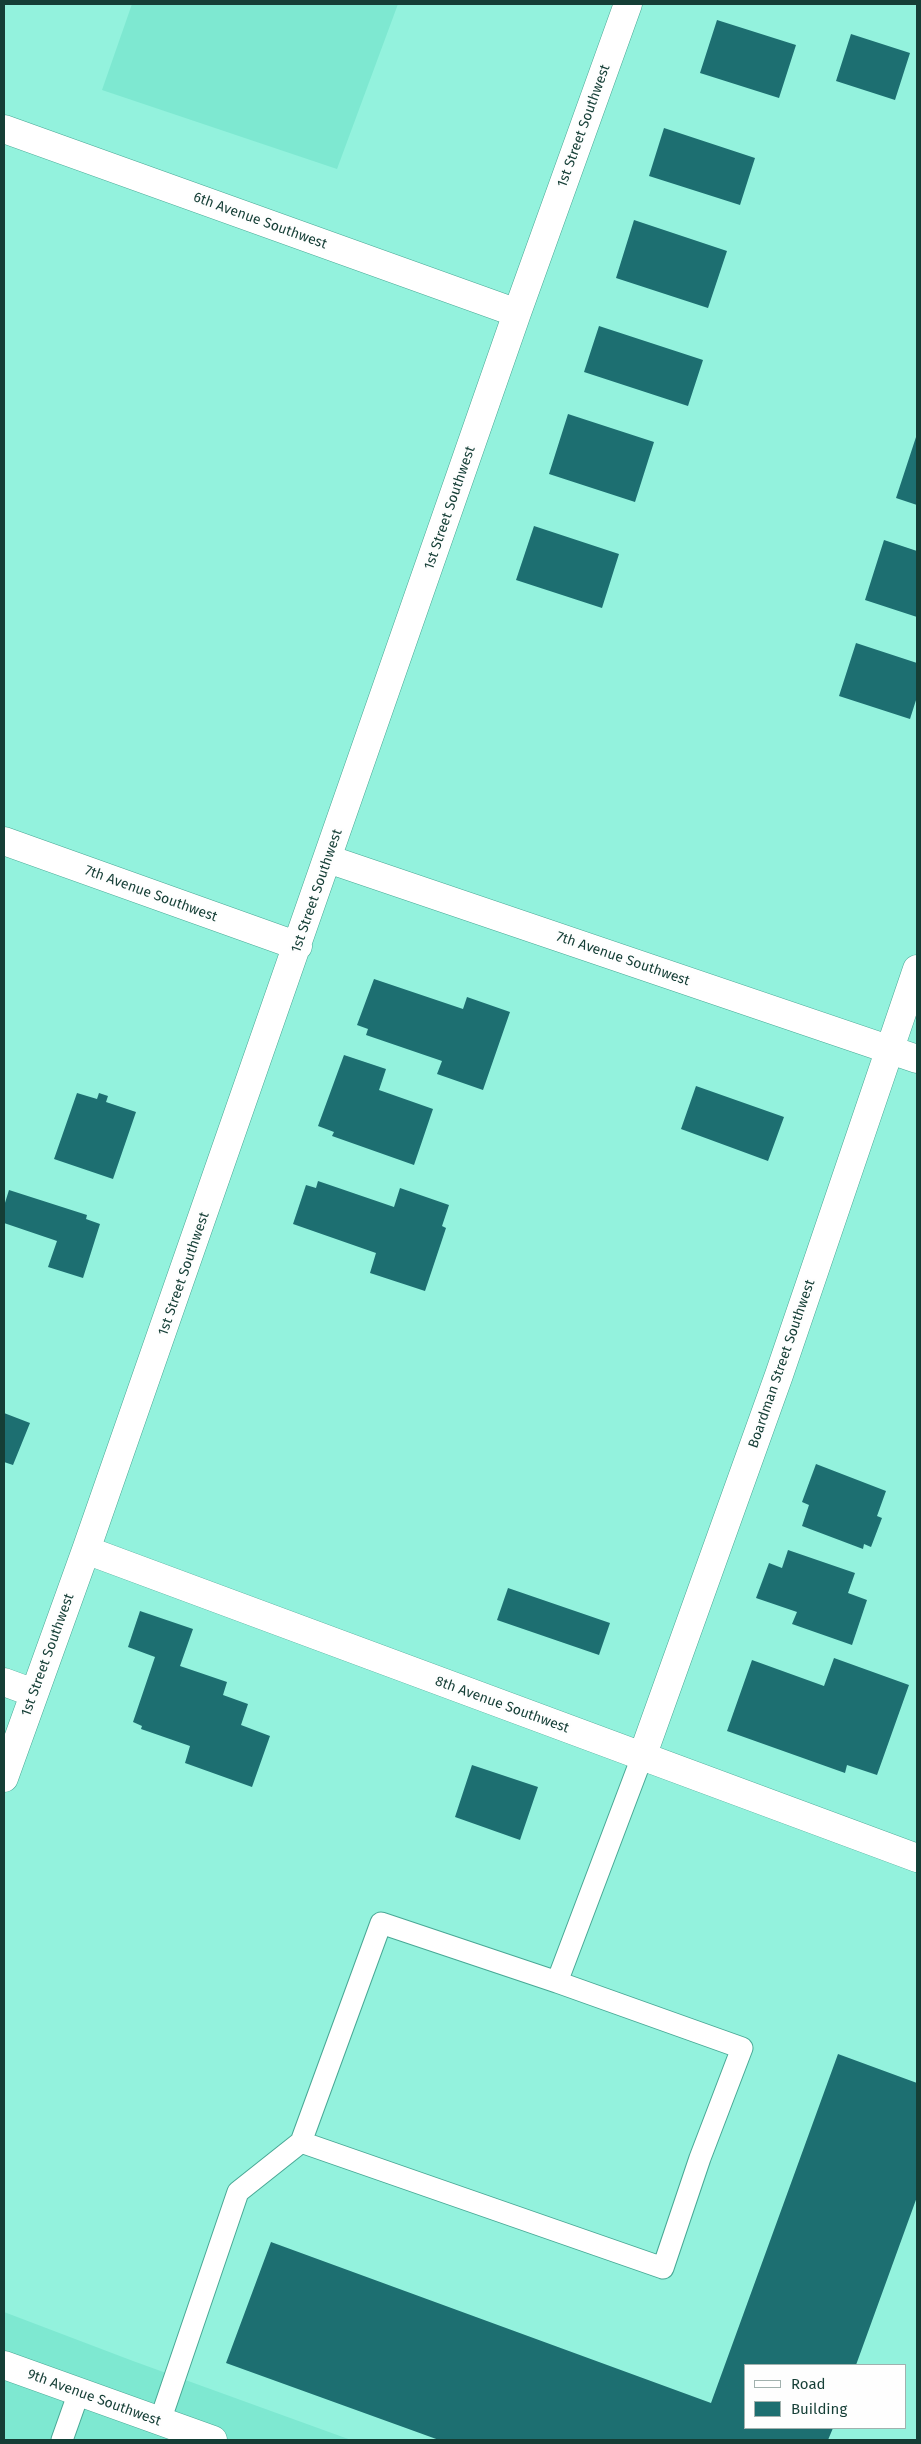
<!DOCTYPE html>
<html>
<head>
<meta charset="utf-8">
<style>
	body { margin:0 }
	#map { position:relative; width:921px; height:2444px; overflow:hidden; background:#93f2dd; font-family:"Fira Sans",sans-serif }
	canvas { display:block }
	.frame { position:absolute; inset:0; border:5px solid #153e36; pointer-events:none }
	.legend { position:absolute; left:744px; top:2364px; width:162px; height:65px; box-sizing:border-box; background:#fefefe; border:1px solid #a1b1ae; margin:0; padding:6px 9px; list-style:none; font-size:15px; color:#153e36 }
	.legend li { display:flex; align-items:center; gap:10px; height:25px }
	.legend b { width:25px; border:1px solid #a1b1ae }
</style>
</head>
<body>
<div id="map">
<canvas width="921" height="2444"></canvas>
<div class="frame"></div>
<ul class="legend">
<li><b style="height:6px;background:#fff"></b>Road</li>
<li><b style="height:14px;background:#1d6f71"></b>Building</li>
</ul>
</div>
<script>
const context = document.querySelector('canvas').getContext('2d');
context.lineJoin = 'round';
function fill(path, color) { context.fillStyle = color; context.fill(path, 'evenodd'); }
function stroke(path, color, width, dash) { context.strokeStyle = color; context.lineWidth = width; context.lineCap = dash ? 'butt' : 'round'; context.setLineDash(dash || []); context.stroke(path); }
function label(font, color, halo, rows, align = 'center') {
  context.font = font + ' "Fira Sans",sans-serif'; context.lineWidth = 5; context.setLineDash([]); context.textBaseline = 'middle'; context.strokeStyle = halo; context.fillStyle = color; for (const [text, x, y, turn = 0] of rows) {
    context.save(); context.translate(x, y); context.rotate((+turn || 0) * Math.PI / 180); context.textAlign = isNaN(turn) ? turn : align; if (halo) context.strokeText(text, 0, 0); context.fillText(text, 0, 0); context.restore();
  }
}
const built = new Path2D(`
	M132,4H398L337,169L102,90Z
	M4,2312L133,2361L351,2440H4Z`);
const building = new Path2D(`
	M717,20L796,45L779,98L700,73Z
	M851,34L910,53L895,100L836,81Z
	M664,128L755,158L740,205L649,176Z
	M634,220L727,251L708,308L616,278Z
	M599,326L703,360L688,406L584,372Z
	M568,414L654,442L635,502L549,474Z
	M917,434V505L896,498Z
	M534,526L619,554L602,608L516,580Z
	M884,540L917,551V617L865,600Z
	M856,643L917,663V697L910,719L839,696Z
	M374,979L463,1009L467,997L510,1012L483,1090L437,1074L442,1061L366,1035L368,1029L357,1025Z
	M344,1055L386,1069L379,1090L433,1109L414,1165L332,1136L334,1132L318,1126Z
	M696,1086L784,1117L768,1161L681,1129Z
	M77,1093L97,1099L99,1093L108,1096L106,1102L136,1112L113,1179L54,1159Z
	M318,1181L394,1207L400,1188L449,1205L442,1226L446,1228L425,1291L370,1273L376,1253L293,1224L306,1185L316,1188Z
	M9,1190L87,1215L86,1219L100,1224L83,1278L48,1267L57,1241L4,1223V1206Z
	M4,1413L30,1423L13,1465L4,1462Z
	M816,1464L886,1491L877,1516L882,1518L871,1547L864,1544L863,1549L802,1526L809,1505L802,1502Z
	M788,1550L855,1573L848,1593L867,1600L852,1645L792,1624L797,1612L756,1598L769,1563L782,1568Z
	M508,1588L610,1623L599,1655L497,1620Z
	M140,1611L193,1629L180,1666L227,1682L223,1695L248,1704L241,1725L270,1736L252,1787L185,1763L190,1746L141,1729L142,1726L133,1722L155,1657L128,1647Z
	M834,1658L909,1685L877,1775L847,1765L845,1773L727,1731L752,1660L824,1686Z
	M472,1765L538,1787L520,1840L455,1817Z
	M838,2054L917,2083V2197L856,2365H745V2428H833L828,2440H439L226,2363L271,2242L711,2403Z`);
const lane = new Path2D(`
	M557,1982L742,2048L700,2158L663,2268L301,2142L381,1923L557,1982L642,1757
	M160,2421L238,2192L301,2142
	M62,2440L79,2392`);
const street = new Path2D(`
	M4,129L517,313
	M4,841L298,946
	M328,859L917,1059
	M86,1550L917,1858
	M4,1682L34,1693
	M642,1757L779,1375L917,969
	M4,1778L86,1550L517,313L628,4`);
const secondary = new Path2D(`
	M4,2365L213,2440`);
const streetNames = [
	["1st Street Southwest",584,126,-70],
	["6th Avenue Southwest",260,221,20],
	["1st Street Southwest",450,508,-71],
	["1st Street Southwest",317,891,-71],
	["7th Avenue Southwest",151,894,20],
	["7th Avenue Southwest",623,959,19],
	["1st Street Southwest",184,1274,-71],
	["Boardman Street Southwest",782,1364,-71],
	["1st Street Southwest",48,1655,-70],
	["8th Avenue Southwest",502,1705,20],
	["9th Avenue Southwest",94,2398,20]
];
fill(built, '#7ee8d1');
fill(building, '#1d6f71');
stroke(lane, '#48a895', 23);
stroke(street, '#48a895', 29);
stroke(secondary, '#48a895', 29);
stroke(lane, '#fff', 21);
stroke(street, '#fff', 28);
stroke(secondary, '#fff', 28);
label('14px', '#153e36', '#fefefe', streetNames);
</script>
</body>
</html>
